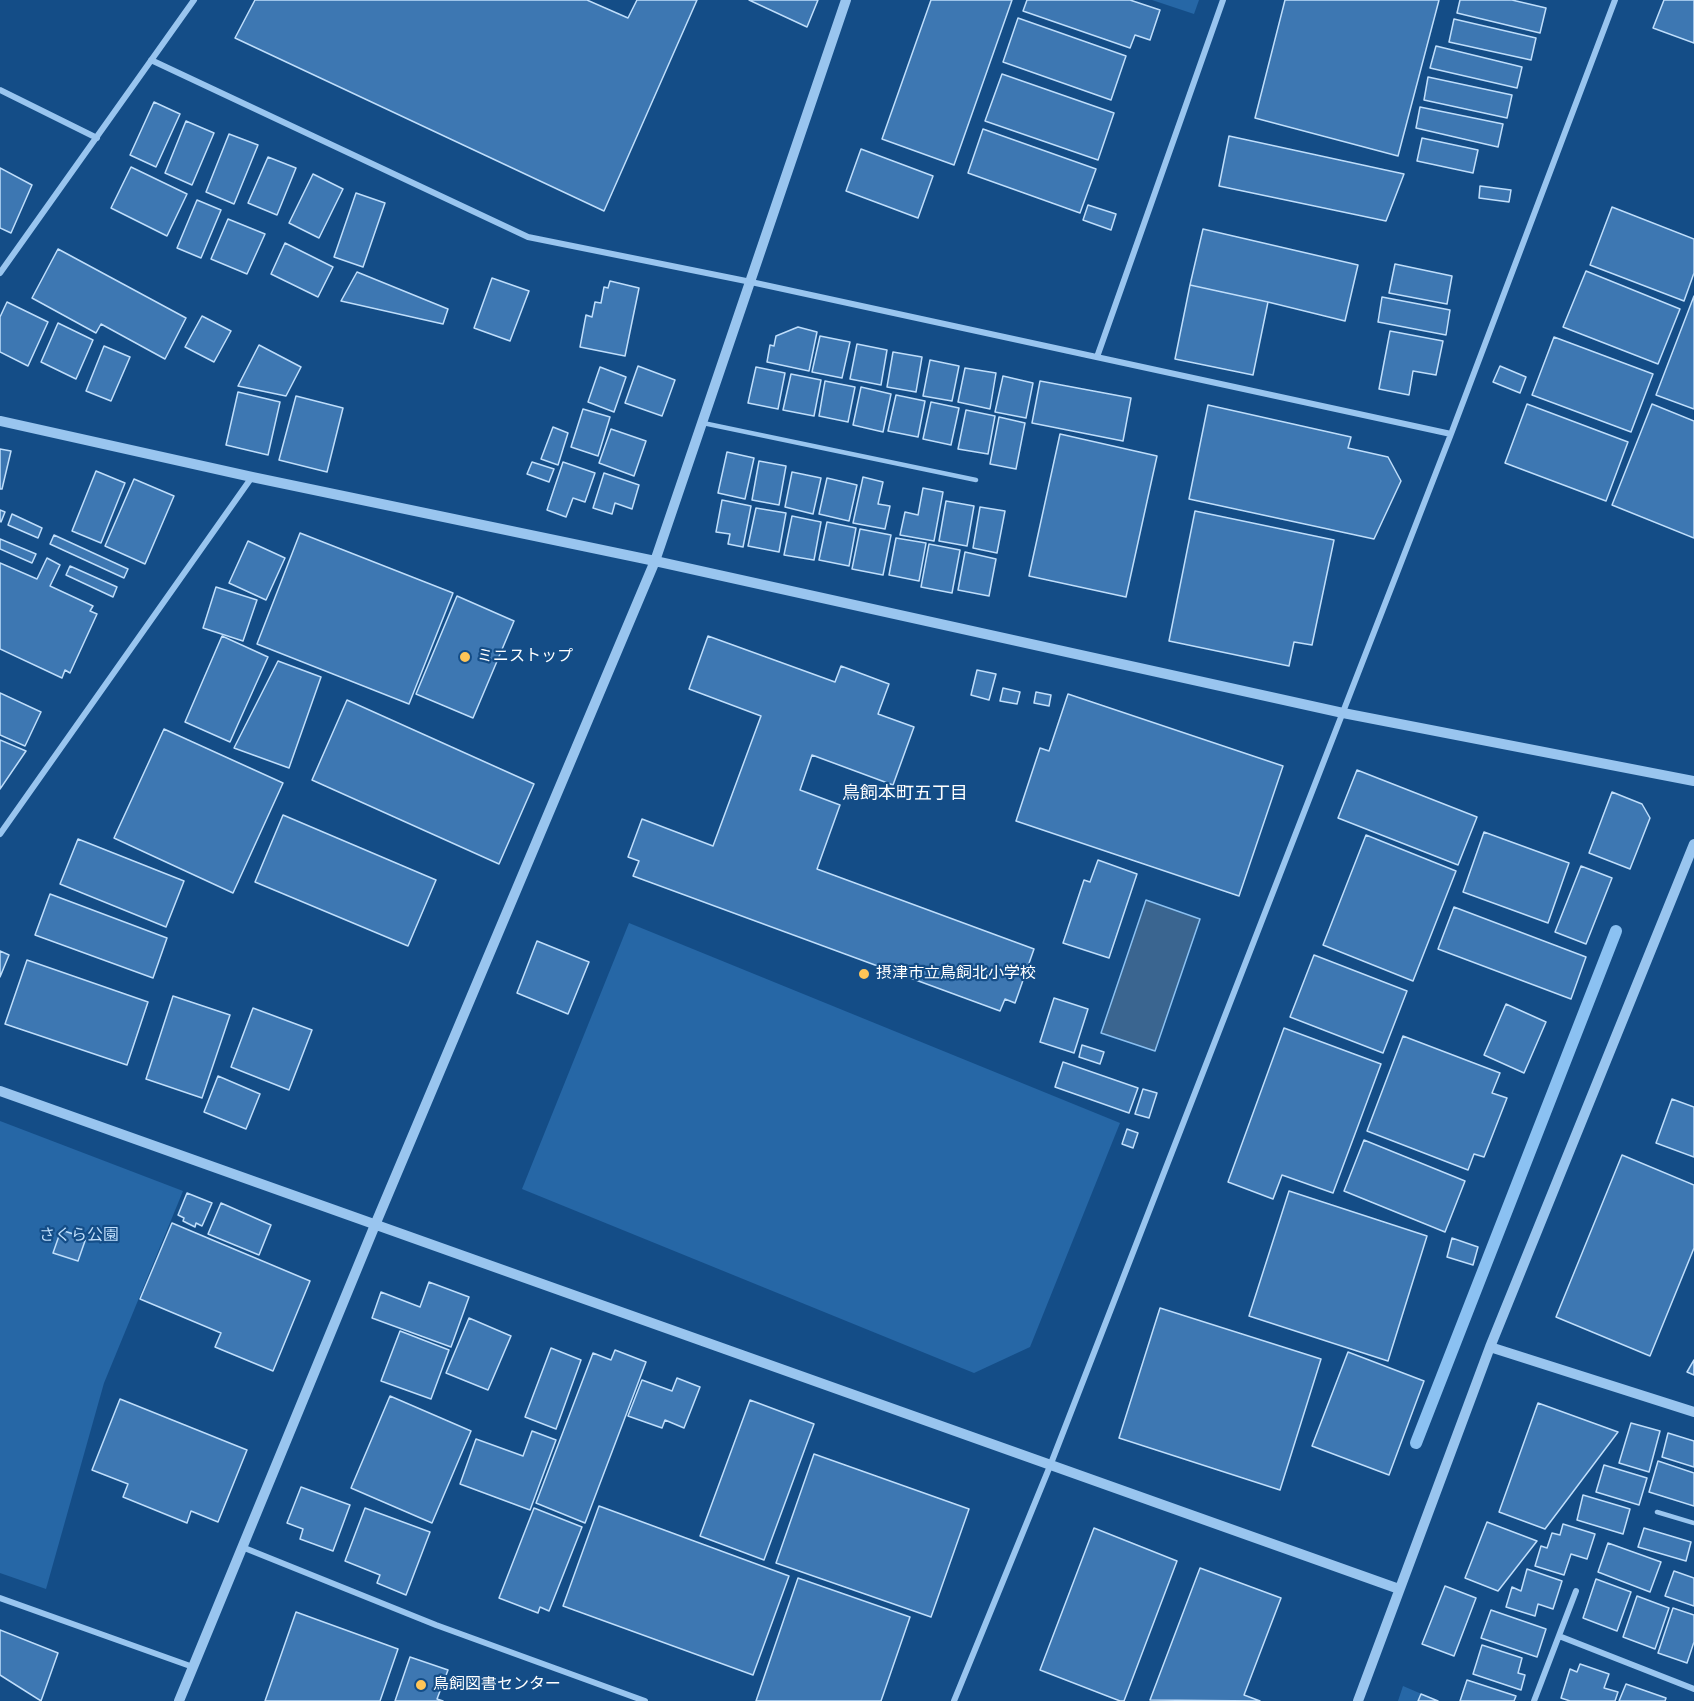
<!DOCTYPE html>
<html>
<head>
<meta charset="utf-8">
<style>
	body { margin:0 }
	canvas { display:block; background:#144d87 }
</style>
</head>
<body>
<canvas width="1694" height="1701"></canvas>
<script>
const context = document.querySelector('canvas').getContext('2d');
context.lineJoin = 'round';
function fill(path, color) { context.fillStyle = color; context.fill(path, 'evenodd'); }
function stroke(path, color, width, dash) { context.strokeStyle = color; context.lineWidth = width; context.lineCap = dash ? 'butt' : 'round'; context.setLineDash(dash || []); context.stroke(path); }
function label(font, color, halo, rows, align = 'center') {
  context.font = font + ' "Fira Sans Condensed","Noto Sans JP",sans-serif'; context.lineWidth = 4.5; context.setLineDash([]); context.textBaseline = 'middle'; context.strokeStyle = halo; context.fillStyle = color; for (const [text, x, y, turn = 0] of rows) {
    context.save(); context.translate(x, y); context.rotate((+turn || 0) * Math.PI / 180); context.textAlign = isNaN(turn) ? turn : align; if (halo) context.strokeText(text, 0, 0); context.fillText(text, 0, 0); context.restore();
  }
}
const green = new Path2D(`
	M1152,0H1199L1194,14Z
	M629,923L1120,1123L1030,1347L974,1373L522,1189Z
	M0,1121L183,1191L104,1383L46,1589L0,1573Z
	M1403,1686L1438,1701H1398Z`);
const water = new Path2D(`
	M1146,900L1200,919L1155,1051L1101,1033Z`);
const stream = new Path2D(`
	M1416,1443L1616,931`);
const building = new Path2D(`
	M255,0H587L628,18L637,0H697L604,211L235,38Z
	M749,0H818L807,27Z
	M931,0H1012L954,165L882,139Z
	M1027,0H1130L1160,10L1150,40L1135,35L1130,48L1023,11Z
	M1285,0H1439L1398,156L1255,118Z
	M1460,0H1512L1546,8L1540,33L1457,13Z
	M1664,0H1694V43L1653,28Z
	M1018,18L1126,56L1111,100L1003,62Z
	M1454,19L1536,38L1531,60L1449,42Z
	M1436,46L1522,67L1517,88L1430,68Z
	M1002,74L1114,113L1098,160L985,121Z
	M1428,77L1512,95L1507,118L1424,100Z
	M154,102L180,114L156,167L130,155Z
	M1420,107L1503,124L1498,147L1416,128Z
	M186,121L214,133L192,185L165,173Z
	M983,129L1096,169L1080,213L968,173Z
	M229,134L258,145L234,204L206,192Z
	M1229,136L1404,174L1386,221L1219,186Z
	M1422,138L1478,150L1473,173L1417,161Z
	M861,149L933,176L918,218L846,191Z
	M268,157L296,168L277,215L248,203Z
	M131,167L187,194L167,236L111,208Z
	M0,168L32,185L11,233L0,228Z
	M313,174L343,189L319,238L289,223Z
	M1480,186L1511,190L1509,202L1479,198Z
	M356,193L385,203L363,267L334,257Z
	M197,200L221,210L201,258L177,248Z
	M1088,205L1116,214L1111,230L1083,220Z
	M1612,207L1694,239V273L1684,301L1590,265Z
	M228,219L265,234L247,274L211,259Z
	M1203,229L1358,265L1345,321L1268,302L1190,285Z
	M285,243L333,267L318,297L271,274Z
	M58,249L186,318L165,359L101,324L96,333L32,298Z
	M1395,264L1452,276L1447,304L1389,293Z
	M1586,271L1680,309L1658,364L1563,327Z
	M357,272L448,309L443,324L341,301Z
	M492,278L529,291L510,341L474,328Z
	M610,281L639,288L625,356L580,347L586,315L592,317L595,302L601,303L604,287L608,288Z
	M1190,285L1268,302L1253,375L1175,359Z
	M1694,296V409L1656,395Z
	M1382,297L1450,310L1446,335L1378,322Z
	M7,302L48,322L28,366L0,352V317Z
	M202,316L231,331L214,362L185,347Z
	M58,323L93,340L76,379L41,362Z
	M798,327L817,332L809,371L767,362L770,345L774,346L776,336Z
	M1390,331L1443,341L1436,375L1413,371L1409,395L1379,389Z
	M820,336L850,342L842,378L812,372Z
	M1554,337L1653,374L1631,432L1532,395Z
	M857,344L887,350L881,385L850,379Z
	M259,345L301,367L286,396L238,386Z
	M104,346L130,357L111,401L86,391Z
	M893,352L922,357L916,392L887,387Z
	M930,360L959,366L952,401L923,396Z
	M638,366L675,380L662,416L625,403Z
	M1500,366L1526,377L1520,393L1493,382Z
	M600,367L626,377L614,412L588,402Z
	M756,367L785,373L778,409L748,403Z
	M965,368L996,373L990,409L958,402Z
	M791,374L821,380L814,416L783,410Z
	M1003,376L1033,383L1026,418L995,412Z
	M825,381L855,387L848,422L819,416Z
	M1040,381L1131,398L1123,441L1032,423Z
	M861,387L891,394L883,432L853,425Z
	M238,392L280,402L268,455L226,445Z
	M896,395L925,401L918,437L888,431Z
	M296,396L343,408L327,472L279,460Z
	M931,402L959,408L951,445L923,439Z
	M1527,404L1628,442L1606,501L1505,463Z
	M1652,404L1694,421V538L1612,505Z
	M1208,405L1351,437L1348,448L1388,457L1401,481L1374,539L1189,499Z
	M583,409L610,417L598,456L571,447Z
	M966,410L995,416L988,454L958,449Z
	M999,417L1025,423L1016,469L990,464Z
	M553,427L568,433L558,465L541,459Z
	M611,429L646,441L634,476L599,463Z
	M1060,434L1157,456L1126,597L1029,576Z
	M0,449L11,451L2,489H0Z
	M727,452L754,458L745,499L718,493Z
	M759,461L786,466L779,505L752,500Z
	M532,462L554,469L549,482L527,474Z
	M563,462L595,473L585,502L573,498L566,517L547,510Z
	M96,471L125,483L101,543L72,531Z
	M792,472L821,478L813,514L785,507Z
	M604,473L639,485L632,509L615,503L612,514L593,508Z
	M863,477L883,482L878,504L890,506L885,529L853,523Z
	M827,478L857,485L849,521L819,514Z
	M134,479L174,496L145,564L105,546Z
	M923,488L943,492L934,541L900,535L905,512L918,515Z
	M722,500L751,506L743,547L728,544L730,534L716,532Z
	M946,501L974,506L967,546L939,541Z
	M980,507L1005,511L997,553L973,548Z
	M756,508L786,513L779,552L748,546Z
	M0,510L5,512L1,522L0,521Z
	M1195,511L1334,540L1312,645L1294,642L1289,666L1169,641Z
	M12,514L42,528L38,538L8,525Z
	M792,516L821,522L814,560L784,555Z
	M827,522L856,528L849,566L819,560Z
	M860,529L891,535L883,575L852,569Z
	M300,533L453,593L409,704L257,644Z
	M54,535L128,569L124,578L50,544Z
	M896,538L926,543L919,581L889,575Z
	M0,539L36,554L32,563L0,549Z
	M248,541L285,558L266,600L229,583Z
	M929,544L960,550L952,593L921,587Z
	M965,552L996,559L989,596L958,590Z
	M47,558L60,565L50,586L93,606L90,611L97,614L70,673L65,670L62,678L0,649V563L37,579Z
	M70,566L117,587L113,597L66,575Z
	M216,587L257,600L243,641L203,628Z
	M457,596L514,621L473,718L416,694Z
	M222,636L268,657L230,742L185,722Z
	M708,636L835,682L841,666L889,684L878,714L914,727L893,785L812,755L800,790L840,805L817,869L1034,949L1015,1003L1005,999L1000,1011L633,876L639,861L628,857L642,819L713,846L761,716L689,689Z
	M278,661L321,677L289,768L234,748Z
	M977,670L996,674L989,700L971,695Z
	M1003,688L1020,692L1017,704L1000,701Z
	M1036,692L1051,695L1049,706L1034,703Z
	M0,693L41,712L25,746L0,735Z
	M1068,694L1283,766L1239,896L1016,821L1040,748L1049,751Z
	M347,700L534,784L499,864L312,780Z
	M164,729L283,783L233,893L114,838Z
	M0,740L26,751L0,789Z
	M1357,770L1477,817L1458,865L1338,818Z
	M1612,792L1642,804L1650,818L1630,869L1589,853Z
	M283,815L436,880L408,946L255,882Z
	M1484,832L1569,863L1548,923L1463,892Z
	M1366,835L1456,871L1413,981L1323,945Z
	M78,839L184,881L166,927L60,884Z
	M1098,860L1137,874L1109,958L1063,943L1084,880L1090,882Z
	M1581,866L1612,878L1586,944L1555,932Z
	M50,894L167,938L153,978L35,935Z
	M1454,907L1586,957L1571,999L1438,949Z
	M537,941L589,962L568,1014L517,993Z
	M0,951L9,955L0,977Z
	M1314,955L1407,991L1383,1053L1290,1017Z
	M27,960L148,1002L127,1065L5,1024Z
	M173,996L230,1015L202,1098L146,1079Z
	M1054,998L1088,1009L1074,1053L1040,1042Z
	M1506,1004L1546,1022L1524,1073L1484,1055Z
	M253,1008L312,1030L289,1090L231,1067Z
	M1284,1028L1381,1064L1333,1193L1282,1175L1273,1199L1228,1182Z
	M1403,1036L1500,1073L1492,1093L1507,1098L1484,1157L1474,1154L1468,1170L1367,1131Z
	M1082,1045L1104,1052L1100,1064L1079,1057Z
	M1063,1062L1138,1088L1129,1113L1055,1087Z
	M218,1076L260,1094L246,1129L204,1112Z
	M1143,1089L1157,1093L1149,1118L1135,1114Z
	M1672,1099L1694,1107V1157L1656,1143Z
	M1127,1129L1138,1133L1133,1148L1122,1144Z
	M1364,1140L1465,1181L1445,1232L1344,1191Z
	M1622,1155L1694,1185V1248L1650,1356L1556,1317Z
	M1289,1191L1427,1236L1388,1361L1249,1316Z
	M187,1193L212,1203L202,1226L196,1223L195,1227L183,1221L184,1218L178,1215Z
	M221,1203L271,1225L259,1255L208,1234Z
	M172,1223L310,1281L273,1371L215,1347L221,1333L140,1299Z
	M61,1230L86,1238L78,1261L53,1253Z
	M1452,1238L1478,1247L1473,1265L1447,1257Z
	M429,1282L469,1297L451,1347L372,1318L381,1292L420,1307Z
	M1160,1308L1321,1359L1280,1490L1119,1438Z
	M469,1318L511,1336L488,1390L446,1373Z
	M400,1331L449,1350L431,1399L381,1381Z
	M551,1348L581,1360L556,1429L525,1417Z
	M615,1350L646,1362L585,1523L536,1503L593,1353L611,1360Z
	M1348,1352L1424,1381L1389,1475L1312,1446Z
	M1694,1360V1375L1687,1372Z
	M677,1378L700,1387L684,1428L665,1420L662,1428L628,1416L642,1380L672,1391Z
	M390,1396L471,1431L432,1523L351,1488Z
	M120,1399L247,1450L218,1522L191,1511L187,1523L123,1497L128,1484L92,1470Z
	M750,1400L814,1424L764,1560L700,1536Z
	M1538,1403L1618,1432L1545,1529L1499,1512Z
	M1631,1423L1660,1431L1649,1472L1619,1463Z
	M532,1431L556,1440L530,1510L460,1484L476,1439L523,1456Z
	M1668,1433L1694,1441V1467L1662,1457Z
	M814,1454L969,1509L931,1617L776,1563Z
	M1658,1461L1694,1473V1506L1649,1492Z
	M1604,1465L1647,1478L1639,1505L1596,1492Z
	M301,1487L350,1505L333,1551L300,1539L303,1529L287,1523Z
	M1583,1495L1630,1509L1623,1534L1577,1520Z
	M599,1506L789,1576L753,1675L563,1606Z
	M365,1508L430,1532L406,1595L377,1583L380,1575L345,1561Z
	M534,1508L582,1527L549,1611L540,1607L538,1613L499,1598Z
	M1487,1522L1537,1541L1498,1591L1465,1578Z
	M1563,1524L1595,1534L1587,1559L1571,1554L1564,1575L1535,1566L1541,1546L1547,1548L1552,1533L1560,1535Z
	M1094,1528L1177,1561L1124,1701H1120L1040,1670Z
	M1644,1528L1691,1542L1686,1561L1638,1547Z
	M1608,1543L1661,1562L1650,1592L1598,1572Z
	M1200,1568L1281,1598L1244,1695L1260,1701L1150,1700Z
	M1527,1569L1562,1581L1553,1609L1538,1604L1535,1616L1506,1607L1512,1587L1521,1591Z
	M1674,1571L1694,1578V1606L1665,1596Z
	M798,1578L910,1617L881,1701H756Z
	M1596,1579L1631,1592L1617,1631L1583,1618Z
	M1445,1586L1476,1598L1454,1656L1422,1644Z
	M1637,1596L1669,1608L1655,1649L1623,1637Z
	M1673,1608L1694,1615V1642L1687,1663L1658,1653Z
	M1491,1610L1546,1629L1537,1657L1481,1638Z
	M296,1612L398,1649L380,1701H265Z
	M0,1630L58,1653L41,1701L0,1675Z
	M1482,1645L1522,1658L1518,1673L1525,1675L1521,1690L1473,1674Z
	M410,1657L448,1670L437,1699L443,1701H395Z
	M1580,1664L1609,1674L1604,1688L1618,1692L1615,1701H1570L1561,1698L1570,1669L1577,1672Z
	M1467,1680L1516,1696L1514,1701H1460Z
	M1626,1684L1666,1698L1665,1701H1619Z
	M1421,1694L1438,1701H1418Z`);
const service = new Path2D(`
	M703,423L976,480
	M1657,1512L1694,1523`);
const minor = new Path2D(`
	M151,60L528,237L751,282L1451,434
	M0,90L97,138
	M0,273L194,0
	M1097,357L1223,0
	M0,834L252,477
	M242,1547L436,1625L645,1701
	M0,1598L193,1667
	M1559,1636L1694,1689
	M954,1701L1050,1466L1451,434L1615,0
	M1534,1701L1576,1591`);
const tertiary = new Path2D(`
	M0,421L252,477L655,561L1343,713L1694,781
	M0,1091L1399,1589
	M1490,1347L1694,1412
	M179,1701L375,1225L655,561L846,0
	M1358,1701L1490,1347L1694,844`);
const markers = [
	[465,657,6,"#ffc557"],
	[864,974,6,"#ffc557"],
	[421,1685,6,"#ffc557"]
];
const poiNames = [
	["ミニストップ",477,657],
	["摂津市立鳥飼北小学校",876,974],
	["鳥飼図書センター",433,1685]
];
const parkNames = [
	["さくら公園",79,1236]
];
const neighbourhoodNames = [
	["鳥飼本町五丁目",905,794]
];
fill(green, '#2667a6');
fill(water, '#3a6590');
stroke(water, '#8bc1f2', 1.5);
stroke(stream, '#8bc1f2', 12);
fill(building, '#3d77b2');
stroke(building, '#bfdefb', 1.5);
stroke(service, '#99c5ef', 4.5);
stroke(minor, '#99c5ef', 6);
stroke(tertiary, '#99c5ef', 10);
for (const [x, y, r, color] of markers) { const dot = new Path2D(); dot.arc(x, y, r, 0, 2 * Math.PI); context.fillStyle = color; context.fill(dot); stroke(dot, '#144d87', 2); }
label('16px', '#fff', '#144d87', poiNames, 'left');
label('16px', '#bfdefb', '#144d87', parkNames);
label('18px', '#fff', '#144d87', neighbourhoodNames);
</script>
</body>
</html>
